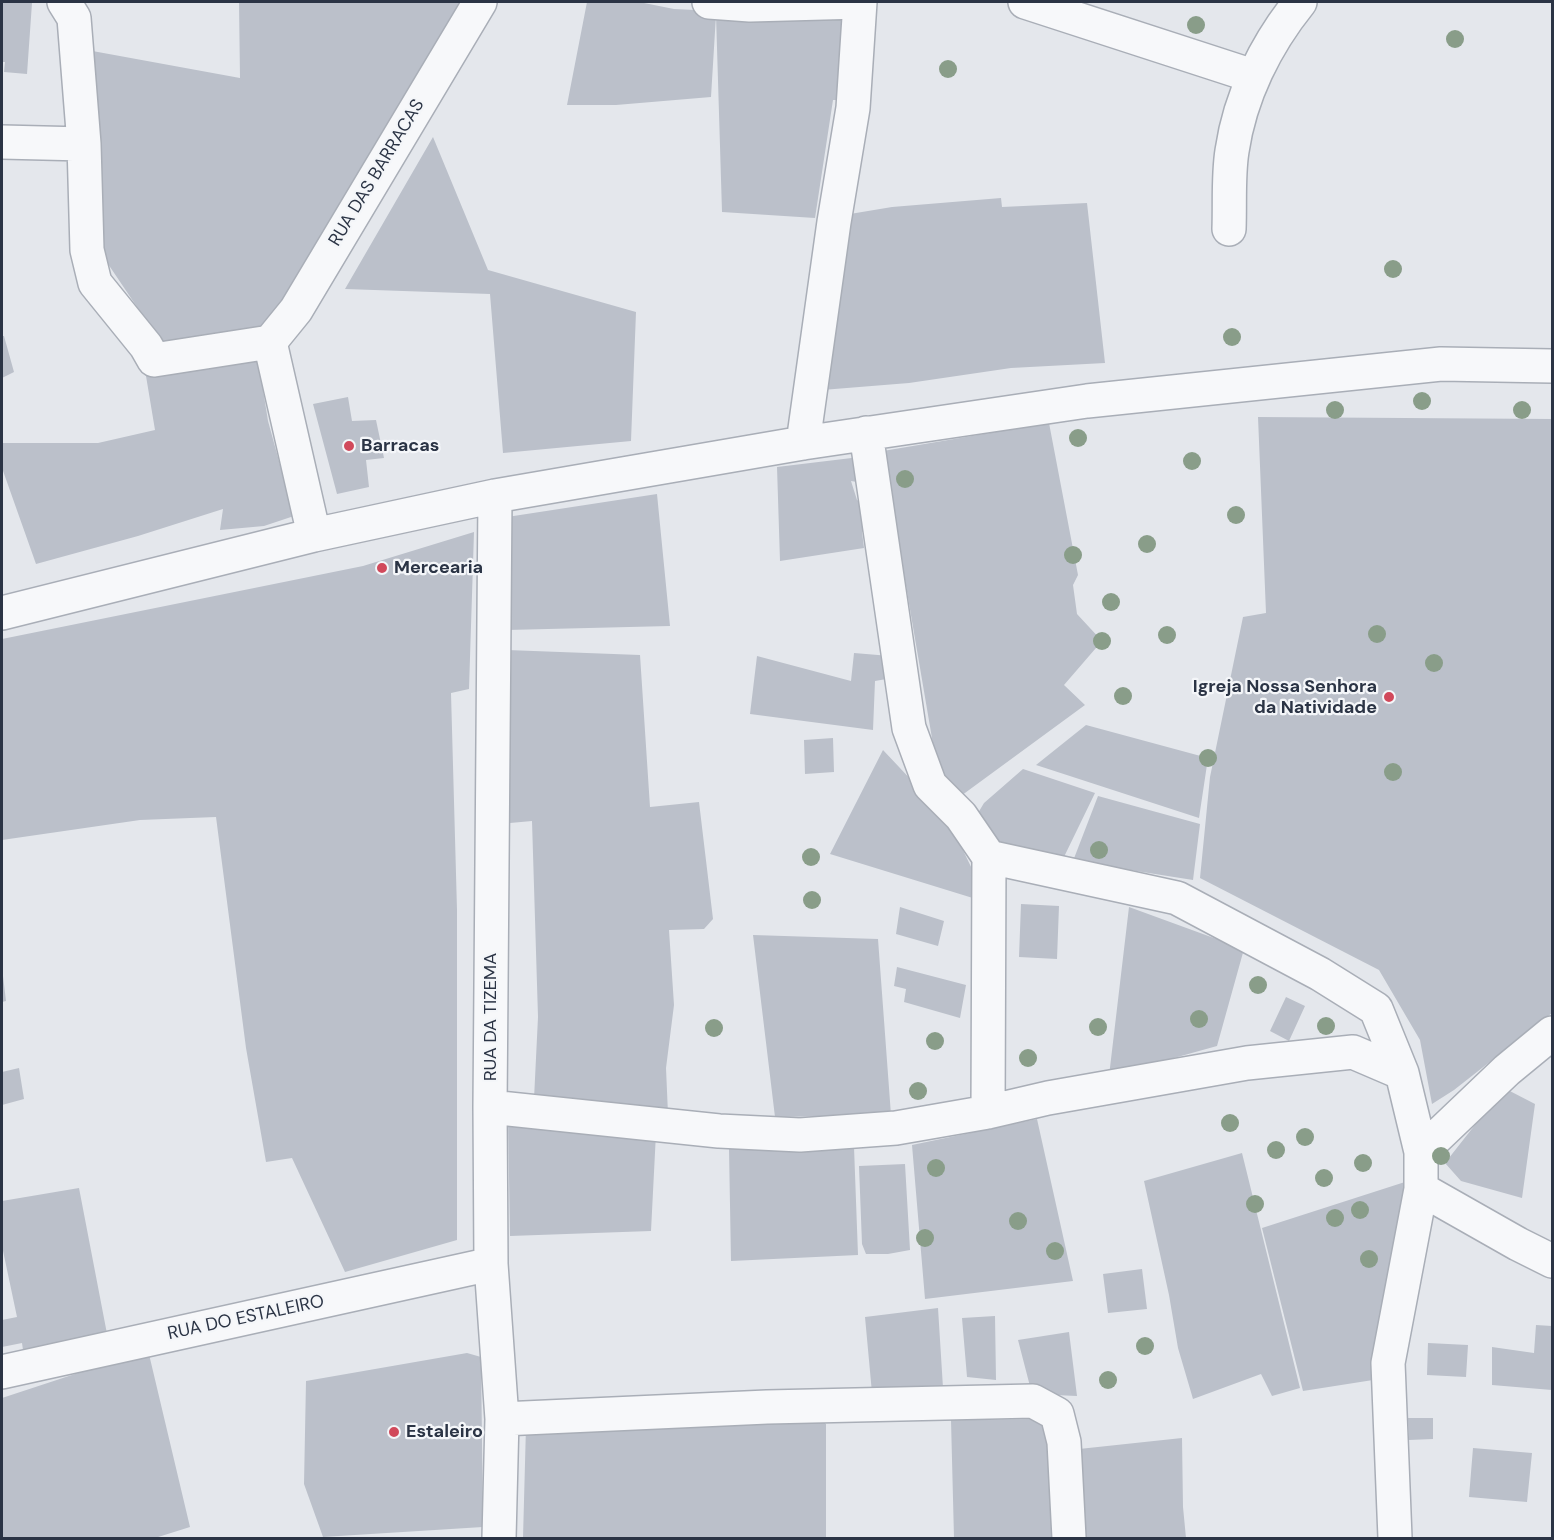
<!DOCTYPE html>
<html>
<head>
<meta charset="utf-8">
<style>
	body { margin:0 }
	#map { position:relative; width:1554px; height:1540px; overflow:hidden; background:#e4e7ec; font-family:"DM Sans",sans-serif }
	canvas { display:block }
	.frame { position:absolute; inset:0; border:3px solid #2b3445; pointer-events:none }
</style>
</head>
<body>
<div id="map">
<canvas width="1554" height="1540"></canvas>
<div class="frame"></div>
</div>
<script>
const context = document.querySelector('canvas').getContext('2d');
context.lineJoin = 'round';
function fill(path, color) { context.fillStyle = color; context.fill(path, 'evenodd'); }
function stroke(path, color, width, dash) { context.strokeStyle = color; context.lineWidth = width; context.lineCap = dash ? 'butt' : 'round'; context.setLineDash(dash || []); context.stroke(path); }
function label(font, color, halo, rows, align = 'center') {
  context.font = font + ' "DM Sans",sans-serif'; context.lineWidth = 4.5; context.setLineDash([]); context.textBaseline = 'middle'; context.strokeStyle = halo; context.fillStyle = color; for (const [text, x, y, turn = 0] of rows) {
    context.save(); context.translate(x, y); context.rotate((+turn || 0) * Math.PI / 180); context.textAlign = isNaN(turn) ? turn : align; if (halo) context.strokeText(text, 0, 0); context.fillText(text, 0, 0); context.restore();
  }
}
const building = new Path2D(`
	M2,2L32,3L27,74L4,72L5,62H2Z
	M239,2H467L278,324L164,347L104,258L87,50L240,78Z
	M587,2H639L674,9L844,17L845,100H833L815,218L722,212L716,15L711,97L616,105H567Z
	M433,137L488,270L636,312L631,441L503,453L490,294L345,289Z
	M1001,198L1002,207L1087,203L1105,363L1011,368L909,383L822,390L850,214L892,207Z
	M2,336H4L14,372L2,378Z
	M258,358L268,421L294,516L264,526L220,530L223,509L138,536L36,564L2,468V443H98L155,430L146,376Z
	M348,397L352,421L376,420L384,458L366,460L369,487L337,494L313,404Z
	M1258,417L1552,419V1013L1454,1090L1432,1104L1420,1040L1379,970L1200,878L1210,777L1243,617L1266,613Z
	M1049,423L1078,575L1073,585L1077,614L1102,641L1064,685L1085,705L954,801L941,791L883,451Z
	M860,457L863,483L851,481L857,500L865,504L868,528L862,532L864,548L780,561L777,467Z
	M657,494L670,626L507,630V517Z
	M474,532L469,689L451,693L457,910V1240L345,1272L292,1158L266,1162L246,1048L216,817L140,820L2,840V639L363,566Z
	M507,650L640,655L650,807L699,802L713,919L704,929L669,930L674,1005L666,1068L668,1114L534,1099L538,1017L532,821L510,823Z
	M854,653L890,656L892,678L875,681L873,730L750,714L757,656L851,681Z
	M1086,725L1208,758L1199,818L1036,765Z
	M833,738L834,772L805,774L804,740Z
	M883,750L948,819L973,871L976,899L830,854Z
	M1023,769L1095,793L1062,861L986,842L978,813L984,803Z
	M1098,796L1200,824L1193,880L1073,861Z
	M1021,904L1059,906L1057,959L1019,957Z
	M900,907L944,921L938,946L896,934Z
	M1129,907L1244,949L1217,1046L1109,1076Z
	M753,935L878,939L891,1115L775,1117Z
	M897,967L966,985L960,1018L904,1002L906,989L894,986Z
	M3,976L6,1001L2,1002V977Z
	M1286,997L1305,1006L1289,1041L1270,1031Z
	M19,1068L24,1099L2,1105V1072Z
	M1504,1088L1535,1104L1522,1198L1461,1181L1445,1163Z
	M508,1116L656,1133L651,1231L510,1236Z
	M1037,1119L1073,1281L925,1299L912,1145Z
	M854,1147L858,1255L731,1261L729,1149Z
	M1242,1153L1300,1388L1272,1396L1261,1374L1193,1399L1178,1348L1169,1295L1144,1181Z
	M905,1164L910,1250L888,1254H866L862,1244L859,1166Z
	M1408,1181L1373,1380L1303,1391L1262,1228Z
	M79,1188L108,1339L24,1357L22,1343L2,1347V1320L17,1317L2,1246V1201Z
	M1142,1269L1147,1309L1108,1313L1103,1274Z
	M938,1308L943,1388L872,1393L865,1317Z
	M995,1316L996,1380L967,1377L962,1318Z
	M1536,1325L1552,1326V1390L1492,1385V1347L1534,1353Z
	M1069,1332L1077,1396L1032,1394L1018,1340Z
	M1428,1343L1468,1345L1466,1377L1427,1375Z
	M148,1350L190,1527L155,1538H2V1398Z
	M467,1353L481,1357L483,1527L323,1537L304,1484L306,1381Z
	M819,1418L826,1424V1538H523L526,1426Z
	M1408,1418H1433V1439L1409,1440Z
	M1037,1419L1051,1429L1054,1538H954L951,1420Z
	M1182,1438L1183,1507L1186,1538H1084L1079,1449Z
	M1473,1448L1532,1453L1527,1502L1469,1497Z`);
const street = new Path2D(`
	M64,2L74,18L84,144L87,250L95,283L146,346L154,360L270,342
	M709,2L750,5L860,2
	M1025,2L1253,76
	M2,142L84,144
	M1229,229C1230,203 1228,176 1232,151C1240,96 1266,44 1300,2
	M270,342L296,310L480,2
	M270,342L314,535
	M866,433L909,728L930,785L961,816L989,857L988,1112
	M803,443L834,222L853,108L860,2
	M495,496L490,1107L491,1264L502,1419L499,1538
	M2,613L314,535L495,496L803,443L1087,401L1441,364L1552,366
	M989,857L1177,898L1320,974L1376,1009L1402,1073L1421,1152V1189L1388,1363L1395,1538
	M490,1107L719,1131L800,1135L896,1128L988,1112L1048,1098L1247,1063L1353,1052L1402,1073
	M1421,1152L1507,1070L1552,1033
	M1421,1189L1518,1244L1552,1261
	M2,1372L491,1264
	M502,1419L767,1407L1033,1401L1057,1414L1064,1442L1069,1538`);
const trees = [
	[1196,25],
	[1455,39],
	[948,69],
	[1393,269],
	[1232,337],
	[1422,401],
	[1335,410],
	[1522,410],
	[1078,438],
	[1192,461],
	[905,479],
	[1236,515],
	[1147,544],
	[1073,555],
	[1111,602],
	[1377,634],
	[1167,635],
	[1102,641],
	[1434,663],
	[1123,696],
	[1208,758],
	[1393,772],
	[1099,850],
	[811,857],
	[812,900],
	[1258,985],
	[1199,1019],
	[1326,1026],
	[1098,1027],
	[714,1028],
	[935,1041],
	[1028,1058],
	[918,1091],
	[1230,1123],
	[1305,1137],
	[1276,1150],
	[1441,1156],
	[1363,1163],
	[936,1168],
	[1324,1178],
	[1255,1204],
	[1360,1210],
	[1335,1218],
	[1018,1221],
	[925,1238],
	[1055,1251],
	[1369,1259],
	[1145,1346],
	[1108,1380]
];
const markers = [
	[349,446,6,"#d1495b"],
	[382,568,6,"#d1495b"],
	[1389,697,6,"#d1495b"],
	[394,1432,6,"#d1495b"]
];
const streetNames = [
	["RUA DAS BARRACAS",377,173,-59],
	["RUA DA TIZEMA",491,1017,-90],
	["RUA DO ESTALEIRO",246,1318,-12]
];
const poiNames = [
	["Barracas",361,446],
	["Mercearia",394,568],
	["Igreja Nossa Senhora",1377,687,"right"],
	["da Natividade",1377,708,"right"],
	["Estaleiro",406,1432]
];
fill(building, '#bbc0ca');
stroke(street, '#a9aeb7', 36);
stroke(street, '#f7f8fa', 33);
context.fillStyle = '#899d89';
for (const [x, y] of trees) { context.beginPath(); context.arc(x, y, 9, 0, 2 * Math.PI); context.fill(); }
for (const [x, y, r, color] of markers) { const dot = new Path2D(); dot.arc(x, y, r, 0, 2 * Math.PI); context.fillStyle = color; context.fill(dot); stroke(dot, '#f4f6f9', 2); }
label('18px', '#2b3445', '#f4f6f9', streetNames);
label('bold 18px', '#2b3445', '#f4f6f9', poiNames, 'left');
</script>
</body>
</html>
